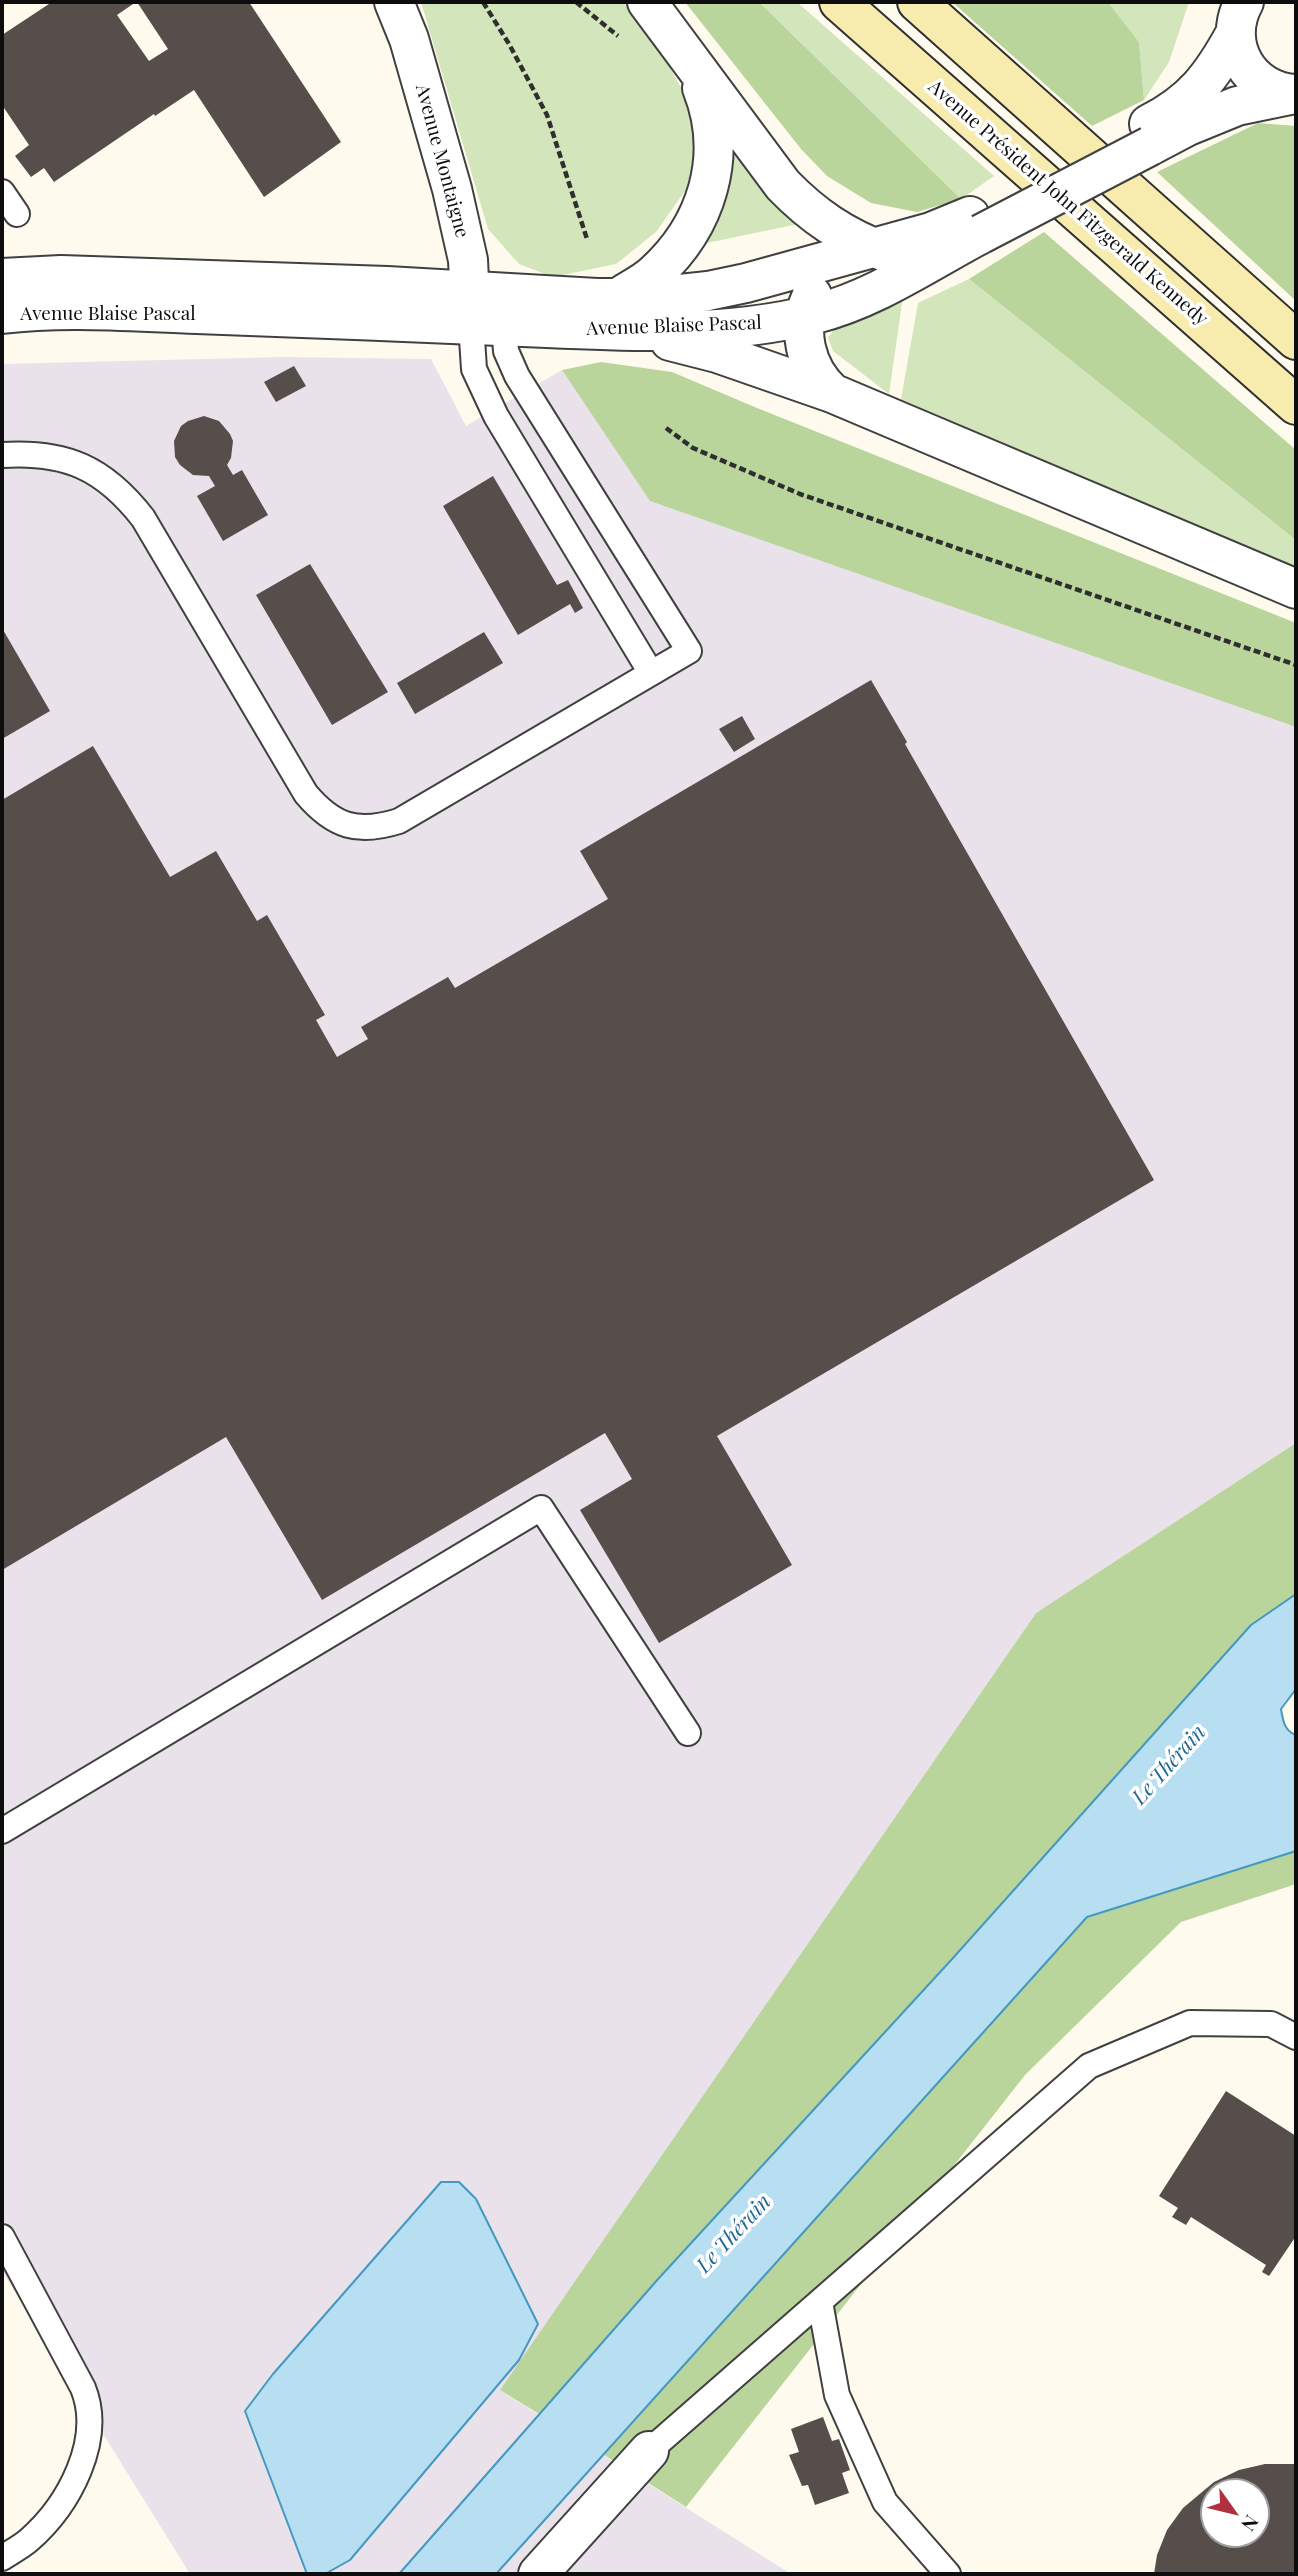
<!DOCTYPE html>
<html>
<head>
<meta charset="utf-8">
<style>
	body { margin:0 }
	#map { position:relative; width:1298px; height:2576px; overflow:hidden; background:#fefaee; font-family:"Playfair Display",serif }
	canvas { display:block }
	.frame { position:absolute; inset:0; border:4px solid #0d0d0d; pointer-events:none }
	.north { position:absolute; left:1200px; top:2478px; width:70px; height:70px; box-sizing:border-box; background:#fff; border:2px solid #9e9e9e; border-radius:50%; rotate:124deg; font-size:19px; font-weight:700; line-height:28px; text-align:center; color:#0d0d0d }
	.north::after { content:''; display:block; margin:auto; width:24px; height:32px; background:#b1303f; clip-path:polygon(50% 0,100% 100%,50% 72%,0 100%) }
</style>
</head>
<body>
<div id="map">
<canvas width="1298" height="2576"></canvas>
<div class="frame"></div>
<div class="north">N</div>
</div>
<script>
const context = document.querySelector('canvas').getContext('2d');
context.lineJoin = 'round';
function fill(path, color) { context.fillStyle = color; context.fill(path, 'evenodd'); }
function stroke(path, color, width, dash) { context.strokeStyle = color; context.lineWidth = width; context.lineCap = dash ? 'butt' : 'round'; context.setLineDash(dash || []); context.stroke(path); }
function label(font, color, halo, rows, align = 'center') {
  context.font = font + ' "Playfair Display",serif'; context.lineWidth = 7; context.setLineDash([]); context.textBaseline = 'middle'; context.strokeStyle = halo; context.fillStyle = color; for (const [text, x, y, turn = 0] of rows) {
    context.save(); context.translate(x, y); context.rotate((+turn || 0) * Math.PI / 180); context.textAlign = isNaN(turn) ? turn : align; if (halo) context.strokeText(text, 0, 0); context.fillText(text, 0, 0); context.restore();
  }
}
const industrial = new Path2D(`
	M283,357L431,359L466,426L562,370L651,501L1296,727V1443L1036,1613L501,2391L791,2574H190L2,2271V364Z`);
const green = new Path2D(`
	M421,2H624L664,57L694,111L695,159L685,191L656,232L616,264L553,277L519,264L488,229Z
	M759,2H797L994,176L961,199Z
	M1108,2H1189L1169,62L1144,100L1139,42Z
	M735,154L771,198L803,223L702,244L719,218Z
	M969,279L1296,540V569L901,399L918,303Z
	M903,296L889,394L833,351L828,338L835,328Z`);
const forest = new Path2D(`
	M685,2H759L961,199L917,212L871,203L827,176L801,149Z
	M952,2H1108L1139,42L1144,100L1092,126Z
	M1258,123L1296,126V301L1157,172Z
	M1044,232L1296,450V540L969,279Z
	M601,362L672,372L757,408L1296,623V727L650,501L562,370Z
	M1296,1443V1594L1251,1625L953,1958L659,2278L539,2414L500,2390L1036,1613Z
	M1296,1851V1884L1181,1922L1025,2075L686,2507L604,2455L1087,1917Z`);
const water = new Path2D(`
	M1296,1594V1689L1281,1709C1283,1720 1284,1731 1296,1735V1851L1087,1917L496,2574H399L659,2278L953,1958L1251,1625Z
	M441,2182H459L476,2199L538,2324L519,2360L350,2560L325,2574H307L245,2411L273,2374Z`);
const building = new Path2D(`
	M52,2H136L117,15L149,61L168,49L137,2H249L341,142L264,197L194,90L155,116L154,114L54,182L44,168L31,177L15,156L29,145L2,105V35Z
	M294,366L306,386L276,402L264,382Z
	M204,416L219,421L230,434L233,441L231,458L227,465L233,475L242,470L268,515L223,541L197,496L215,486L209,476L193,475L180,465L175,457L174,441L181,426L188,421Z
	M493,476L557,585L568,580L583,608L575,613L570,604L518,635L443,506Z
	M310,564L388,692L332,725L256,595Z
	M2,628L50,711L2,739Z
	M484,632L503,663L415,714L397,683Z
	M871,680L907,742L905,744L1154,1180L717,1436L792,1565L659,1643L580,1510L632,1479L605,1433L322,1600L226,1437L2,1570V800L93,746L170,877L216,851L257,921L267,915L325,1015L316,1020L337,1057L368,1039L361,1027L448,977L455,988L608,899L580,851Z
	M742,716L755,739L734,752L719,729Z
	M1226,2091L1296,2136V2236L1269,2276L1262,2272L1266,2265L1191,2217L1186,2225L1172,2217L1178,2208L1159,2196Z
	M823,2417L832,2441L839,2439L850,2470L842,2473L849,2493L815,2505L808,2485L802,2486L789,2455L799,2452L791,2429Z
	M1265,2464H1296V2574H1154L1157,2555L1167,2530L1183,2508L1214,2482L1239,2470ZM1214,2492H1256V2534H1214Z`);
const path = new Path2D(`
	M483,2L509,44L547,115L587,239
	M576,2L618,36
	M666,428L693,448L800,494L1296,665`);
const service = new Path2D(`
	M2,192L17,214
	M471,324L474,369L496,416L651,673
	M2,455C66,451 104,468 143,518L306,794C334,827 358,834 399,821L689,651L517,376L506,351L503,314
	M2,1831L541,1508L688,1733
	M2,2237L83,2388C104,2440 69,2505 29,2540C21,2547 11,2552 2,2558
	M820,2302L837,2395L885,2502L948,2574
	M649,2451L1089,2066L1190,2023L1271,2024L1296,2037`);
const minor = new Path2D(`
	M394,2L409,39L452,189L468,260L471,322
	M538,2574L649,2451`);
const tertiary = new Path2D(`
	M647,2L783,185C813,216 844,237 885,252
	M1244,2C1221,44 1249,92 1296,94
	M1149,124C1193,102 1212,76 1235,34
	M1150,146L1188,126L1237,106L1295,94
	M2,278L61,275L387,286L597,298H643L708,291L746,283L931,232L970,216
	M812,295C796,329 805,368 832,393
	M618,298C629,290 643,284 654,274C707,226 729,156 702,88
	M2,314C66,306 133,312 197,314C314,318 430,323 547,328C635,332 729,336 815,314C875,299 928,262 981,234
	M670,341L717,353L832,393L1296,589`);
const secondary = new Path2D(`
	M839,2L1296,405
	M917,2L1296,340`);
const tertiaryBridge = new Path2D(`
	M981,234L1150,146`);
const streetNames = [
	["Avenue Montaigne",442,161,75],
	["Avenue Président John Fitzgerald Kennedy",1068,203,41],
	["Avenue Blaise Pascal",108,314],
	["Avenue Blaise Pascal",674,326,-2]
];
const waterNames = [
	["Le Thérain",1169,1765,-48],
	["Le Thérain",734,2234,-47]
];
fill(industrial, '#e9e2eb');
fill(green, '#d3e5bb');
fill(forest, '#b9d59b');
fill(water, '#b7dff1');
stroke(water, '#4498c2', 2);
fill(building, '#554e4a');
stroke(service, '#404040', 28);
stroke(minor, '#404040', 42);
stroke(tertiary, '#404040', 42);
stroke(secondary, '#2f2f2f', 42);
stroke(path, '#2f2f2f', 4.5, [7, 3.5]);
stroke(service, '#fff', 24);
stroke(minor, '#fff', 38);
stroke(tertiary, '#fff', 38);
stroke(secondary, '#f8ebae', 38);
stroke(tertiaryBridge, '#404040', 42, []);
stroke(tertiaryBridge, '#fff', 38);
label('19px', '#0d0d0d', '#fff', streetNames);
label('italic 21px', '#216994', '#fff', waterNames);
</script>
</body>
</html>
